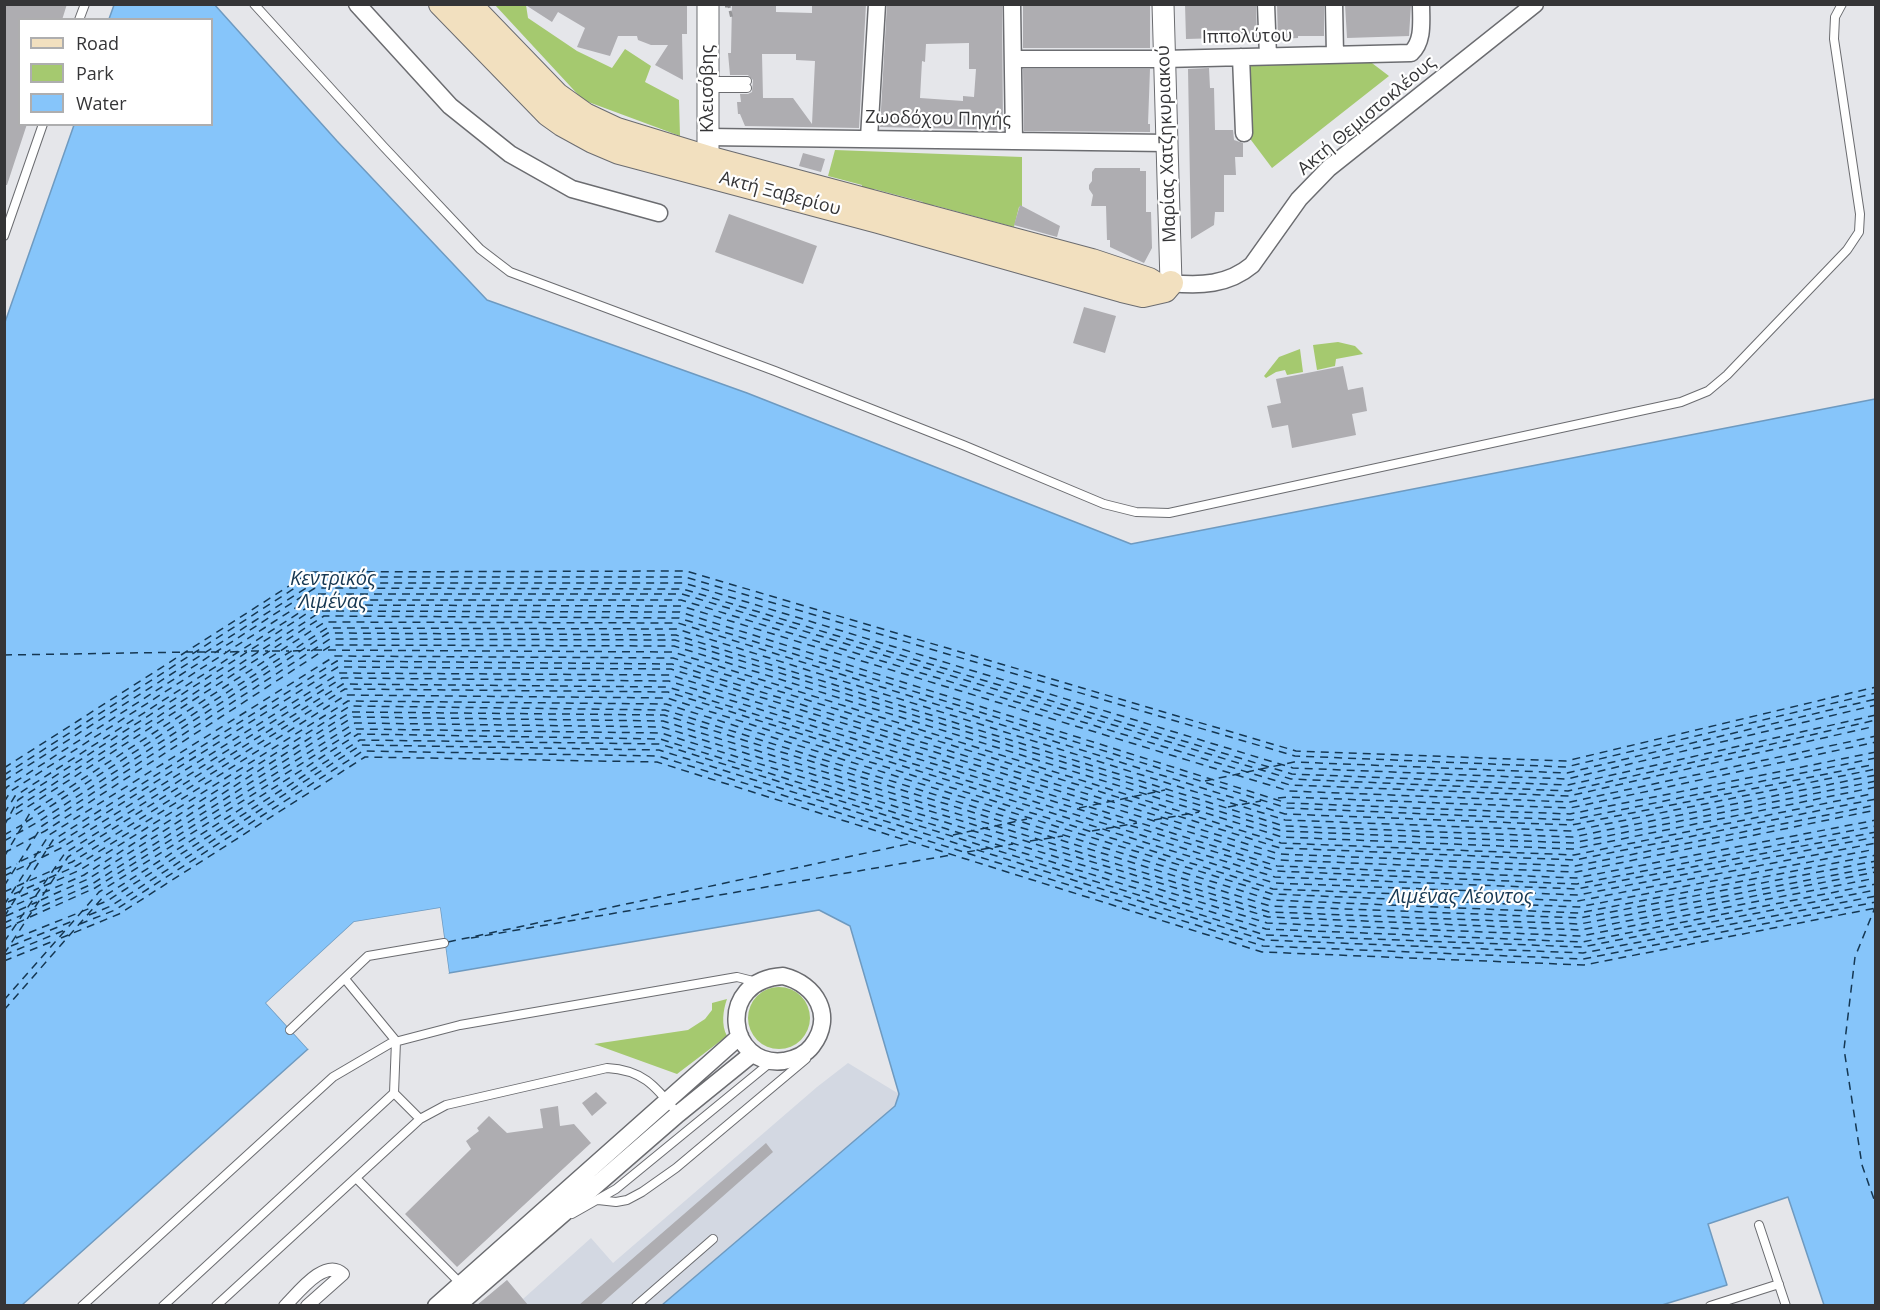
<!DOCTYPE html>
<html>
<head>
<meta charset="utf-8">
<style>
	body { margin:0 }
	#map { position:relative; width:1880px; height:1310px; overflow:hidden; background:#e5e6ea; font-family:"Open Sans",sans-serif }
	canvas { display:block }
	.frame { position:absolute; inset:0; border:6px solid #353537; pointer-events:none }
	.legend { position:absolute; left:18px; top:18px; width:195px; height:108px; box-sizing:border-box; background:#fff; border:2px solid #aeaeaf; margin:0; padding:8px 10px; list-style:none; font-size:18px; color:#353537 }
	.legend li { display:flex; align-items:center; gap:12px; height:30px }
	.legend b { width:30px; border:2px solid #aeaeaf }
</style>
</head>
<body>
<div id="map">
<canvas width="1880" height="1310"></canvas>
<div class="frame"></div>
<ul class="legend">
<li><b style="height:8px;background:#f2e0bf"></b>Road</li>
<li><b style="height:16px;background:#a5c96f"></b>Park</li>
<li><b style="height:16px;background:#86c5fa"></b>Water</li>
</ul>
</div>
<script>
const context = document.querySelector('canvas').getContext('2d');
context.lineJoin = 'round';
function fill(path, color) { context.fillStyle = color; context.fill(path, 'evenodd'); }
function stroke(path, color, width, dash) { context.strokeStyle = color; context.lineWidth = width; context.lineCap = dash ? 'butt' : 'round'; context.setLineDash(dash || []); context.stroke(path); }
function label(font, color, halo, rows, align = 'center') {
  context.font = font + ' "Open Sans",sans-serif'; context.lineWidth = 4.5; context.setLineDash([]); context.textBaseline = 'middle'; context.strokeStyle = halo; context.fillStyle = color; for (const [text, x, y, turn = 0] of rows) {
    context.save(); context.translate(x, y); context.rotate((+turn || 0) * Math.PI / 180); context.textAlign = isNaN(turn) ? turn : align; if (halo) context.strokeText(text, 0, 0); context.fillText(text, 0, 0); context.restore();
  }
}
const built = new Path2D(`
	M848,1063L899,1094L895,1106L662,1305L477,1306L507,1280L523,1299L591,1238L613,1263L817,1087Z`);
const green = new Path2D(`
	M495,5H526L528,18L577,51L612,68L625,49L651,66L645,82L679,100L680,136L583,100Z
	M1364,57L1389,76L1272,168L1248,136L1246,62Z
	M835,150L1022,157V206L1019,207L1014,227L933,205L932,207L923,204V202L874,189L873,191L862,188V185L828,176Z
	M1338,342L1355,346L1363,354L1336,359L1335,366L1317,370L1313,345Z
	M1300,349L1303,372L1287,375L1285,370L1276,372L1266,378L1264,376L1279,357Z
	M748 1018a31 31 0 1 1 62 0a31 31 0 1 1-62 0Z
	M727,999C723,1010 721,1025 727,1036L677,1074L594,1044L688,1030L705,1019L712,1010V1003Z`);
const water = new Path2D(`
	M214,4L337,141L487,300L747,393L1131,544L1875,399V1305H1824L1788,1197L1708,1224L1727,1285L1662,1305H662L895,1106L899,1094L850,926L819,910L449,973L440,908L354,922L266,1003L308,1049L22,1305H5L4,325L74,125L212,124V20L109,19L114,5Z`);
const pier = new Path2D(`
	M440,908L449,973L446,975L438,911L355,925L270,1004L310,1048L308,1049L266,1003L354,922Z`);
const ferry = new Path2D(`
	M314,650L673,652L1281,843L1574,855L1876,793
	M251,651H268
	M272,651H289
	M293,651L310,650
	M197,652H226
	M230,652L247,651
	M4,655L193,652
	M4,768L311,572L686,571L1296,751L1566,761L1876,687
	M4,775L312,577H685L1295,756L1566,767L1876,693
	M4,781L314,583H684L1293,768L1567,779L1876,705
	M1205,781L1294,762L1567,773L1876,699
	M4,791L7,787L315,588L683,589L1292,774L1568,785L1876,715
	M1278,798L1288,797L1570,808L1876,742
	M4,802L11,791L317,594H682L1291,779L1568,791L1876,720
	M1228,807L1261,801
	M16,808L322,611L680,612L1287,803L1570,814L1876,752
	M1079,808L1165,790
	M4,814L15,796L319,600H681L1290,785L1569,796L1876,726
	M1154,820L1199,812
	M4,822L324,616L679,618L1287,808L1571,820L1876,758
	M26,822L327,628L677,629L1285,820L1572,831L1876,769
	M4,826L18,800L320,605L681,606L1289,791L1570,802L1876,736
	M1092,831L1137,823
	M4,835L22,825
	M953,835L1027,819
	M4,841L38,822L328,633L676,635L1284,826L1573,837L1876,775
	M1030,841L1063,836
	M967,852L1013,844
	M4,853L45,831L332,645L674,646L1282,837L1573,849L1876,787
	M4,857L30,813L325,622L678,623L1285,814L1572,825L1876,764
	M21,861L57,844L338,667L671,669L1278,860L1576,872L1876,810
	M55,869L72,862L345,689L668,692L1274,883L1578,895L1876,837
	M4,870L17,864
	M4,876L61,848L340,673L670,675L1277,866L1576,878L1876,820
	M49,878L76,866L346,695L667,698L1273,889L1578,901L1876,843
	M4,886L42,826L330,639L675,640L1282,831L1573,843L1876,781
	M44,886L80,870L348,701L666,704L1272,894L1579,907L1876,849
	M4,892L51,871
	M14,894L45,880
	M41,900L88,879L351,712L664,715L1270,906L1580,918L1876,861
	M8,902L39,888
	M4,905L49,835L335,656L673,658L1280,848L1575,860L1876,799
	M97,905L107,901L360,740L660,744L1265,935L1582,947L1876,890
	M1876,905L1855,957L1844,1049L1862,1165L1876,1205
	M4,910L84,875L350,706L665,710L1271,900L1579,913L1876,855
	M89,915L111,906L361,745L659,750L1264,940L1583,953L1876,896
	M6,916L37,902
	M4,917L53,840L337,661L672,664L1279,854L1575,866L1876,805
	M30,917L95,888L355,723L662,727L1268,917L1581,930L1876,872
	M4,923L92,884L353,717L663,721L1269,912L1580,924L1876,867
	M80,924L115,910L363,751L658,756L1263,946L1583,959L1876,902
	M4,929L26,919
	M16,938L93,907
	M61,938L119,914L365,757L657,762L1262,952L1584,965L1876,908
	M471,938L951,855
	M4,942L65,853L342,678L669,681L1276,871L1577,884L1876,826
	M448,942L913,843
	M11,946L73,921
	M4,954L68,857L343,684L668,687L1275,877L1577,889L1876,832
	M4,955L65,930
	M4,961L56,940
	M4,1000L99,892L356,729L661,733L1267,923L1581,936L1876,878
	M4,1010L103,897L358,734L660,739L1266,929L1582,942L1876,884`);
const building = new Path2D(`
	M4,4H67L62,20H20V124H27L7,185H4Z
	M524,4H687V34H682L683,80L655,65L668,45H651L638,40L637,36H618L610,56L577,47L585,28L558,12L552,22Z
	M732,4H776V12L812,13V4H866L859,128L745,126L740,114H738L737,102H741L740,94H748L752,92L753,80L748,75H730L728,53H731ZM762,54H796V60L815,61L812,124L793,98H763Z
	M887,4H1002L1003,130L880,127ZM969,43V69H976L974,97L963,96V101L920,98L922,61L925,62L926,44Z
	M1023,4H1150V48H1023Z
	M1185,4H1256L1257,37L1186,39Z
	M1277,4H1324V36H1298V38L1278,39Z
	M1345,4L1411,5L1409,36L1347,38Z
	M1209,68L1210,88H1214L1215,130H1233L1234,140L1243,143V157H1235L1236,175H1224V212H1215L1214,225L1191,239L1188,69Z
	M1023,69H1150L1148,124H1150V132L1024,131Z
	M803,153L825,159L821,172L799,166Z
	M1095,168H1140V171H1146V212H1151L1152,248L1144,263L1110,247V240H1107L1106,206H1091L1093,195L1089,189V185L1092,181V172Z
	M1020,205L1060,226L1057,237L1014,225Z
	M729,214L817,246L803,284L715,252Z
	M1084,307L1116,316L1105,353L1073,343Z
	M1343,366L1348,390L1363,387L1367,411L1352,414L1356,435L1292,448L1288,425L1272,428L1267,406L1281,403L1276,379Z
	M596,1092L607,1103L592,1116L582,1103Z
	M558,1106L560,1126L574,1124L591,1143L457,1267L405,1214L471,1149L466,1141L479,1131L477,1128L489,1116L507,1133L543,1128L540,1109Z
	M766,1143L773,1152L610,1296L600,1305H579Z
	M507,1280L528,1305H477Z`);
const path = new Path2D(`
	M725,6H729L732,19`);
const service = new Path2D(`
	M254,4L383,146L480,249L510,272L775,371L963,445L1104,504L1136,512L1169,513L1681,402L1708,391L1727,375L1847,250L1859,232L1860,214L1834,39L1835,17L1842,4
	M79,20L85,4
	M708,81H747
	M709,88H747
	M4,236L43,124
	M345,979L396,1041L394,1093
	M290,1030L368,956L444,943
	M356,1178L461,1284
	M598,1200L616,1202L627,1200L642,1192L676,1168L806,1059
	M572,1214L616,1189L771,1062
	M1759,1225L1786,1306
	M82,1306L333,1077L391,1043L460,1025L737,977L757,982
	M163,1306L394,1093L420,1119
	M216,1306L420,1119L446,1105L607,1068C644,1070 656,1087 678,1114
	M636,1306L713,1239
	M1710,1306L1779,1284`);
const pedestrian = new Path2D(`
	M285,1306C298,1293 325,1257 343,1274L307,1306`);
const minor = new Path2D(`
	M357,4L450,106L510,154L572,189L659,213
	M1012,4L1014,140
	M1266,4L1268,56
	M1334,4L1335,55
	M1241,57L1244,133
	M1013,59H1164L1411,53C1424,41 1421,21 1421,4
	M707,137L1167,143
	M869,138L877,4
	M1171,283C1200,286 1228,285 1252,265L1299,199L1329,168L1535,4
	M783,976C816,984 835,1016 812,1046C806,1054 795,1059 784,1061C727,1068 715,980 783,976Z
	M436,1306L740,1036
	M457,1306L678,1114L752,1054`);
const tertiary = new Path2D(`
	M1163,4L1171,283
	M705,173L708,158V4`);
const secondary = new Path2D(`
	M441,4L548,114L562,124L593,141L619,152L878,221L1122,290L1143,295L1165,290L1171,283
	M469,4L557,95L585,115L617,130L708,158L1092,261L1149,280L1165,290`);
const streetNames = [
	["Ιππολύτου",1247,37,-1],
	["Κλεισόβης",708,89,-90],
	["Ακτή Θεμιστοκλέους",1367,116,-40],
	["Ζωοδόχου Πηγής",938,119,1],
	["Μαρίας Χατζηκυριακού",1167,144,-92],
	["Ακτή Ξαβερίου",780,194,15]
];
const waterNames = [
	["Κεντρικός",333,579],
	["Λιμένας",333,602],
	["Λιμένας Λέοντος",1461,897]
];
fill(built, '#d3d8e2');
fill(green, '#a5c96f');
fill(water, '#86c5fa');
stroke(water, '#6e9ac0', 1.5);
fill(pier, '#e5e6ea');
stroke(ferry, '#153752', 1.5, [8, 6]);
fill(building, '#aeadb1');
stroke(service, '#6b6c70', 10);
stroke(pedestrian, '#6b6c70', 14);
stroke(minor, '#6b6c70', 19);
stroke(tertiary, '#6b6c70', 23);
stroke(secondary, '#6b6c70', 26);
stroke(path, '#959598', 3, [6, 3]);
stroke(service, '#fff', 8);
stroke(pedestrian, '#fff', 12);
stroke(minor, '#fff', 16);
stroke(tertiary, '#fff', 21);
stroke(secondary, '#f2e0bf', 24);
label('18px', '#353537', '#fff', streetNames);
label('italic 20px', '#153752', '#fff', waterNames);
</script>
</body>
</html>
